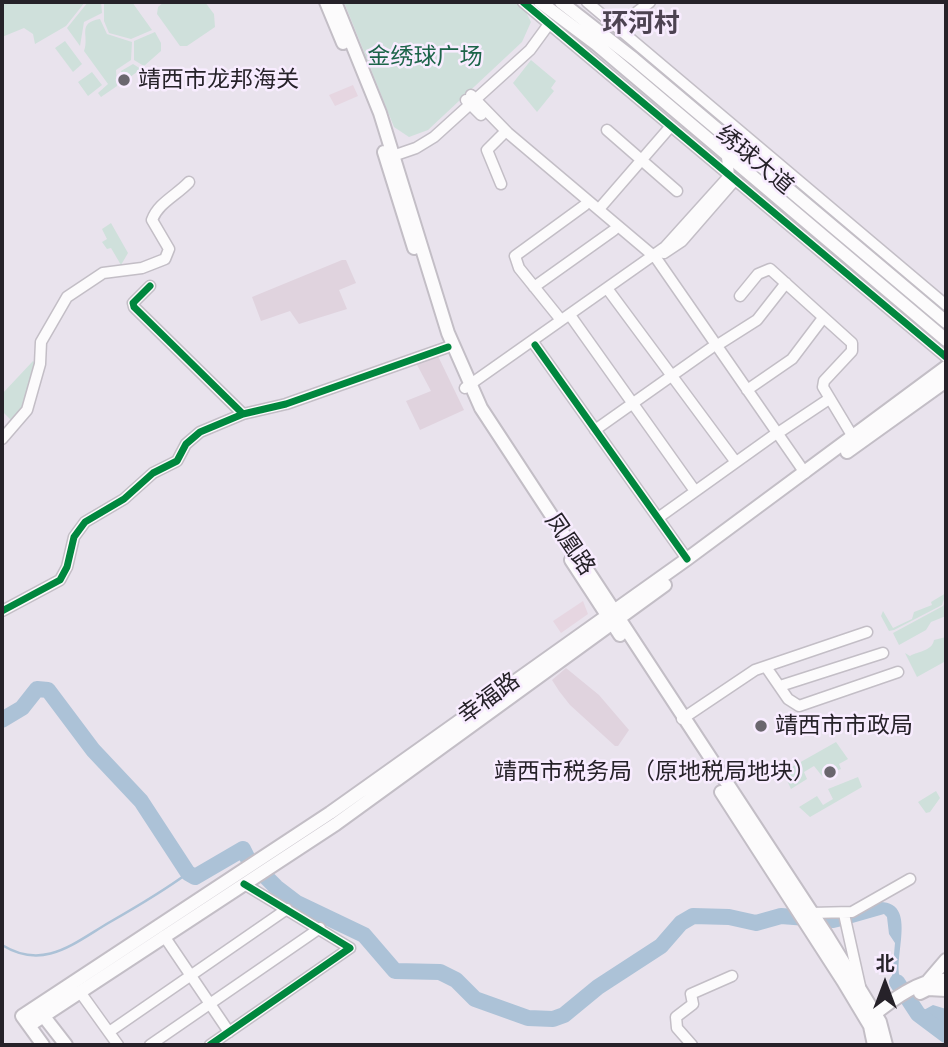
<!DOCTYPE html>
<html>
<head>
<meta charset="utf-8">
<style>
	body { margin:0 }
	#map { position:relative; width:948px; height:1047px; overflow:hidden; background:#e9e3ed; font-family:"Golos Text","Noto Sans SC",sans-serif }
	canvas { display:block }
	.frame { position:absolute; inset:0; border:4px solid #262229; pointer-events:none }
	.north { position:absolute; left:850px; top:949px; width:70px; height:70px; -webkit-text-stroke:5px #f8ecff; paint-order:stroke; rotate:0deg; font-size:19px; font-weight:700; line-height:28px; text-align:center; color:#262229 }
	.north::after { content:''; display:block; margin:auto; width:24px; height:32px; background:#262229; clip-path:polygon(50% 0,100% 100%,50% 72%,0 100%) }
</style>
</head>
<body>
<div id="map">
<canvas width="948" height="1047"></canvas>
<div class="frame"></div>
<div class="north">北</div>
</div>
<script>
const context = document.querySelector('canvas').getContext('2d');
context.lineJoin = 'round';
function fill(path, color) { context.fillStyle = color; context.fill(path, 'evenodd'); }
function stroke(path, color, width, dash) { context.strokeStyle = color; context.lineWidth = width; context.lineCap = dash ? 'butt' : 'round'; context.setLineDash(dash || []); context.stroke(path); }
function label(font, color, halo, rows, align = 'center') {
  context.font = font + ' "Golos Text","Noto Sans SC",sans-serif'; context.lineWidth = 5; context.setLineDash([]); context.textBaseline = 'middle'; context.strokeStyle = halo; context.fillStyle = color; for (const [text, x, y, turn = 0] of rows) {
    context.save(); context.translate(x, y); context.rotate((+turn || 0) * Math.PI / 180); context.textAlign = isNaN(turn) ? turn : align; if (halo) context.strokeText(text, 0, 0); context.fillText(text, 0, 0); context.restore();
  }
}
const industrial = new Path2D(`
	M342,260H346L356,283L339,290L347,309L299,324L290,311L261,321L252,297Z
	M437,354L464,410L420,430L406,401L431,391L415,361Z
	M566,668L599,695L629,730L618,746H615L570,705L559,691L552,680Z`);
const education = new Path2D(`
	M353,85L358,96L335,106L329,95Z
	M583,601L588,614L561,633L553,621Z`);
const green = new Path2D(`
	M2,2H85L66,26L35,44L33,34L24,28L2,37Z
	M88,2H101L102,13L84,22L80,46L67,28Z
	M104,2H132L152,30L131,39L109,33L104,21Z
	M164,2H205L214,14L215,27L187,46H180L157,14L158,7Z
	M344,2H514L524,8L531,22L522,42L428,130L409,137L394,127Z
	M100,19L107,34L132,42L131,60L116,70L117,86L101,97L98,93L108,84L84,51C90,36 76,23 100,19Z
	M155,32L161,43V51L144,66L134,60V41Z
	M65,41L82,64L73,72L55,48Z
	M531,60L556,81L551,88L554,91L537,112L513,83Z
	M133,64L141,69L122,83L121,71Z
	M92,72L102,85L88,96L78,82Z
	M111,223L128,253L121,265L111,248L107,249L102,242L107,239L102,229Z
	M33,361L37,365L29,400L12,421L2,411V394Z
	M946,593L942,605L894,630L889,631L881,616L883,611L893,628L912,619L914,612L932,605L931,602Z
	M946,600V616L931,622L926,630L899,645L893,633L943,606Z
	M946,637L944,662L917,677L905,653L910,656C919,651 932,651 934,640Z
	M836,742L848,759L839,764L841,769L822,776L814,766L804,772L807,779L791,789L783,772Z
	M858,777L862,787L810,817L799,807L817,796L823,805L833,799L828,789Z
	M936,791L940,798L930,812L926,813L918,802Z`);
const water = new Path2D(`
	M877,902C924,899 886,969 904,984L896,989L891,987L895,943L889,934L887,917L884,914L849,924L851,915Z
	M933,1005L946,1009V1037L934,1033L910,1010L922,1011Z`);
const stream = new Path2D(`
	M2,945C44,971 74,943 110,922C138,906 162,892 188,873`);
const river = new Path2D(`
	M2,720L22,708L37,689L48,690L93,750L141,801L188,873L195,877L243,849L248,859L276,887L297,903L364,935L395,971L440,972L456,980L475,999L528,1018L553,1019L564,1015L598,987L661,946L681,923L693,916L729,917L756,923L781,916L833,920L846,917
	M897,982L918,1014L946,1035`);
const minor = new Path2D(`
	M523,2L946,357
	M587,2L946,305
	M623,30L633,15L650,2
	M471,95L508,133L656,258L805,473
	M466,100L481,115
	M607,130L677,191
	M387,158L416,148L434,137L530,50L549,24
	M501,184L487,150L502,135
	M599,209L671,126
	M664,253L682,241L735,180
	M150,286L133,303L134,307L243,414L286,404L448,347
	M534,287L614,230
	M609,291L735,461
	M740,296L758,274L770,269L852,343V351L824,381L823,387L853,437
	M572,318L695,491
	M561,320L519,268L515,256L585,205
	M535,345L687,559
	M716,346L757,320L786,283
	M465,388L665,247L729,176L727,157
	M747,390L792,359L823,318
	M595,430L711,348
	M778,433L829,399
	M2,439L27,410L40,364L41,342L67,297L103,273L142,268L165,259L169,249L152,220C158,203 177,195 189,182
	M658,518L774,435
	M2,611L60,580L67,567L74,537L85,522L124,499L153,473L177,461L186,444L200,432L243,414
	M766,667L788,699L799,706L898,672
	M780,686L883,653
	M682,719L755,670L867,632
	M811,913L852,912L910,879
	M844,914L860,986
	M164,936L229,1032
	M80,992L118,1045
	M109,1032L287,909
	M150,1045L320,928
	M210,1045L350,948L244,884
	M692,1045L677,1028L676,1017L693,1004L691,994L732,976`);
const major = new Path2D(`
	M326,2L343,43
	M335,2L380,113L448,333L481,408L826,934L880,1022L886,1045
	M540,2L596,44L946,340
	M561,2L634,59L946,322
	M384,152L414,248
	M847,452L946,381
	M571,560L620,635
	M721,792L843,981L870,1026L874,1045
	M928,981L946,960
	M920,993L928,989L946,990
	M38,1009L66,1045
	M870,1018C889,1002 921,977 946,980
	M30,1025L336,824L665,585
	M43,1045L22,1016L330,813L687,559L946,367`);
const cycleway = new Path2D(`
	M523,2L946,357
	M150,286L133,303L134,307L243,414L286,404L448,347
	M535,345L687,559
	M2,611L60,580L67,567L74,537L85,522L124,499L153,473L177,461L186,444L200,432L243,414
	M210,1045L350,948L244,884`);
const markers = [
	[124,80,7,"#6a666e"],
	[761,726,7,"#6a666e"],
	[830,772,7,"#6a666e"]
];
const parkNames = [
	["金绣球广场",425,57]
];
const poiNames = [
	["靖西市龙邦海关",138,80],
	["靖西市市政局",775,726],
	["靖西市税务局（原地税局地块）",816,772,"right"]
];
const streetNames = [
	["绣球大道",755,160,40],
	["凤凰路",570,544,56],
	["幸福路",489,698,-36]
];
const quarterNames = [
	["环河村",641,24]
];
fill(industrial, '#e0d3de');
fill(education, '#e6d6e1');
fill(green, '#cfe0db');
fill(water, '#acc2d7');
stroke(stream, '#acc2d7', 2.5);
stroke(river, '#acc2d7', 16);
stroke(minor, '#c3bec6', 13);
stroke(major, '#c3bec6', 16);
stroke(minor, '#fcfbfc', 10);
stroke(major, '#fcfbfc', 12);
stroke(cycleway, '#00873e', 7);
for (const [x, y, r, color] of markers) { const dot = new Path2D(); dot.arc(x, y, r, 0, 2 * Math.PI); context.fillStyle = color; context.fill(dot); stroke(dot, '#f8ecff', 2.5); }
label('23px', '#1c6449', '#f8ecff', parkNames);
label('23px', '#262229', '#f8ecff', poiNames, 'left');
label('23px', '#262229', '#f8ecff', streetNames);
label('bold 26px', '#4d4352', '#f8ecff', quarterNames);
</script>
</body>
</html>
